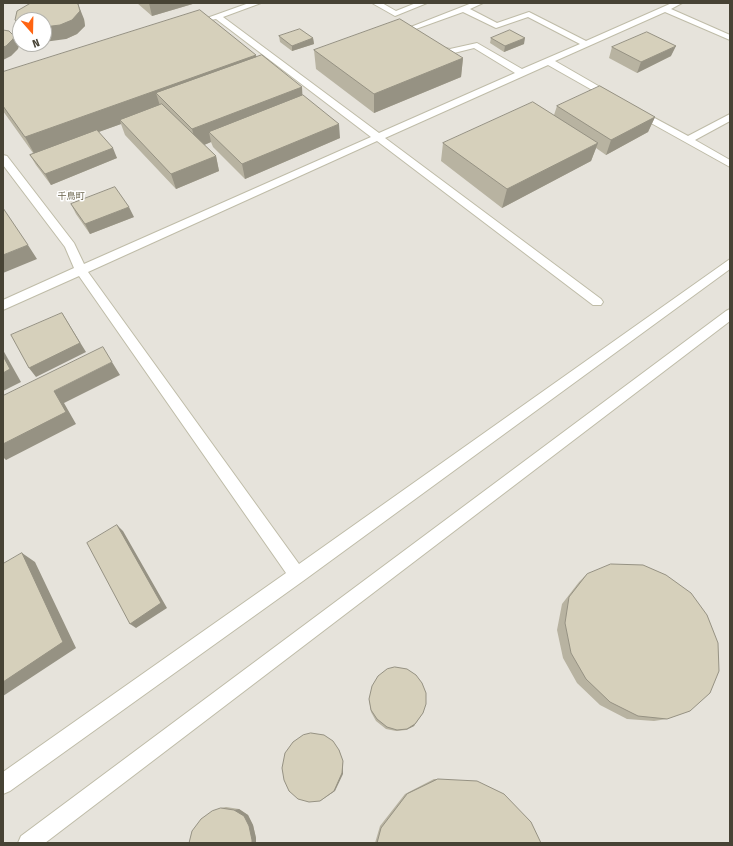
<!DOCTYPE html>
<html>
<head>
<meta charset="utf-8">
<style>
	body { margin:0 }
	#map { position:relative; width:733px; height:846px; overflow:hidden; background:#f4f2e6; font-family:"Fira Sans Condensed",sans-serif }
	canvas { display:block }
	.frame { position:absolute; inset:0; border:4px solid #474335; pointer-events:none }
	.north { position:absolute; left:12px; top:12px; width:40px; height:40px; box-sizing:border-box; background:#fff; border:1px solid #b5b4ae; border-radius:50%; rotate:160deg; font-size:11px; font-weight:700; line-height:16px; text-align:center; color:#474335 }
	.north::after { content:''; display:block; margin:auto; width:14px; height:18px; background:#ff6412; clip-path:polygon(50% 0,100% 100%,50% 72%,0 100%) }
</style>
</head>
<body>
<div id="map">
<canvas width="733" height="846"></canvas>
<div class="frame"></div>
<div class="north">N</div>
</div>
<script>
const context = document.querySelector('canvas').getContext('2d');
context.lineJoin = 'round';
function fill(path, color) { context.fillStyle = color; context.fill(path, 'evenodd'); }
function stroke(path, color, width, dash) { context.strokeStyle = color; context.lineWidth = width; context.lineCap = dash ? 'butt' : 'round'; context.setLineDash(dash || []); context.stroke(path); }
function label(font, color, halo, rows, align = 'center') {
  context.font = font + ' "Fira Sans Condensed","Noto Sans JP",sans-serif'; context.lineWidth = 3; context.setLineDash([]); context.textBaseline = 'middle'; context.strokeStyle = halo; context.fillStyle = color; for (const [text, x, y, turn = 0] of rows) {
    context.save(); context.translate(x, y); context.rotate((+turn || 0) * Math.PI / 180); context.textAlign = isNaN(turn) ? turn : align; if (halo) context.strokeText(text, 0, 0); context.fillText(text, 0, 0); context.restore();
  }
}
const industrial = new Path2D(`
	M3,3H730V843H3ZM20,20H44V44H20Z`);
const lane = new Path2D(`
	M249,3H261L223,17L379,133L515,73L474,48L450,54L432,49V45L450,49L477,43L522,69L580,44L528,17L496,28L463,12L413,30L419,34V38H413L403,30L472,3H483L470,9L497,23L529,12L586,41L672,3H682L671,9L730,35V40L665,12L555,61L614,95V99H608L548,65L385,138L601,299L603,302L601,305H593L377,141L88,272L299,564L730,259V269L303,581L10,791L3,794V772L286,573L79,276L3,310V300L74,268L65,247L3,165V155L7,156L74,243L84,264L371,137L216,19L211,20L207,18Z
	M372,3H382L396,11L416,3H427L395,16Z
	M636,108L688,136L730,114V121L695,140L730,160V167L633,113L631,111Z
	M730,309V321L45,843H18L21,836L726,311Z`);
const wall = new Path2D(`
	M137,3H196L152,16Z
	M84,19L85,26L77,34L66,39L44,20H20V31L15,20Z
	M279,36L313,38L314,44L292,51L280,42Z
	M491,38L524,44L504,52L490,43Z
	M612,47L671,56L637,73L609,58Z
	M314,50L463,58L461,77L374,113L316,69Z
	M256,58L302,87V95L340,138L245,179L213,147L211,142L204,145L216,156L219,171L176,189L125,135L121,124L98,132L117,158L51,185L36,165L30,155L33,153L3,111V72Z
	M557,106L655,117L648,132L606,155L596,148L591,161L502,208L441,161L443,143L554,115Z
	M71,204L134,217L90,234L76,214Z
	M587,574L667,719L654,721L627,719L600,705L577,683L563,658L557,630L562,604L579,582Z
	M369,699L423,713L414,726L406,730L396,731L386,729L376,721L371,712Z
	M434,779H438L541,843H375L380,826L405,794Z
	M226,807L239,809L248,815L253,825L256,838V843H189L221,808Z`);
const shadedWall = new Path2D(`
	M149,3H196L152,16Z
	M78,4L84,19L85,26L77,34L66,39L44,42V27Z
	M14,36L19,46L18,49L11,56L3,60V47Z
	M313,38L314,44L292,51V46Z
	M525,38L524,44L504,52L505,46Z
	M676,46L671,56L637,73L641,62Z
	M256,55L259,73L156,93L161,109L120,120L121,124L35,155L25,137Z
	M463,58L461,77L374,113V94Z
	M302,87L303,106L209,132L211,142L197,148L192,129Z
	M655,117L648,132L606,155L611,140Z
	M339,124L340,138L245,179L242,164Z
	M598,143L591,161L502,208L507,189Z
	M113,148L117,158L51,185L45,174Z
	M216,156L219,171L176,189L171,174Z
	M129,207L134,217L90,234L85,224Z
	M28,245L37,259L3,273V255Z
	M62,313L86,352L36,377L29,368Z
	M3,350L21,382L3,391Z
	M112,362L120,375L64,403L76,424L6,460L3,457V444L54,391Z
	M117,525L123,531L167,608L136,628L130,624Z
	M22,553L35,562L76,648L3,696V682Z
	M415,724L414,726L406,730L407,729Z
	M339,750L343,762V774L335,791L320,801Z
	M239,809L248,815L253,825L256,838V843H252L234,810Z`);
const building = new Path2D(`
	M31,3H76L78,4L80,11L72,20L60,25L44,27V20H20V24H19L15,20L17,11L29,4Z
	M200,10L256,55L25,137L3,106V72Z
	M400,19L463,58L374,94L314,50Z
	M300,29L313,38L292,46L279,36Z
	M3,30L9,31L14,36L13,39L6,46L3,47Z
	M510,30L525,38L505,46L491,38Z
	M647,32L676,46L641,62L612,47Z
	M262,55L302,87L192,129L156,93Z
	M600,86L655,117L611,140L557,106Z
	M303,95L339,124L242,164L209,132Z
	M533,102L598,143L507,189L443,143Z
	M162,104L216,156L171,174L120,120Z
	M97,130L113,148L45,174L30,155Z
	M115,187L129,207L85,224L71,204Z
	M3,208L28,245L3,255Z
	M62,313L80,343L29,368L11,335Z
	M103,347L112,362L54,391L66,412L3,444V396Z
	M3,356L10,369L3,373Z
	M117,525L161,603L130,624L87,543Z
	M22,553L63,642L3,682V564Z
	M611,564L643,565L666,575L691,593L707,615L718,643L719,671L710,693L690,711L667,719L638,716L610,702L586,679L571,653L565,623L569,597L587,574Z
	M395,667L407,669L416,675L422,683L426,693V704L423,713L415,724L407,729L397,730L387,727L377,719L371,710L369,699L372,686L378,676L387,669Z
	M311,733L324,735L333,741L339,750L343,761L342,773L334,791L320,801L309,802L298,799L289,791L284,780L282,768L285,753L293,742L303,735Z
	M438,779L477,781L504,794L531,822L541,843H377L381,828L407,794Z
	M221,808L234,810L244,816L249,826L252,840V843H189L192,831L201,819L212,811Z`);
const farNeighbourhoodnames = [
	["千鳥町",71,196]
];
fill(industrial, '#e6e3db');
stroke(lane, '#bfbca8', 2);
fill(lane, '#fff');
fill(wall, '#b8b3a1');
fill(shadedWall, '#969283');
fill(building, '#d6d0bb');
stroke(building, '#969283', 1);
label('9px', '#6a644c', '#fff', farNeighbourhoodnames);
</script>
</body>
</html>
